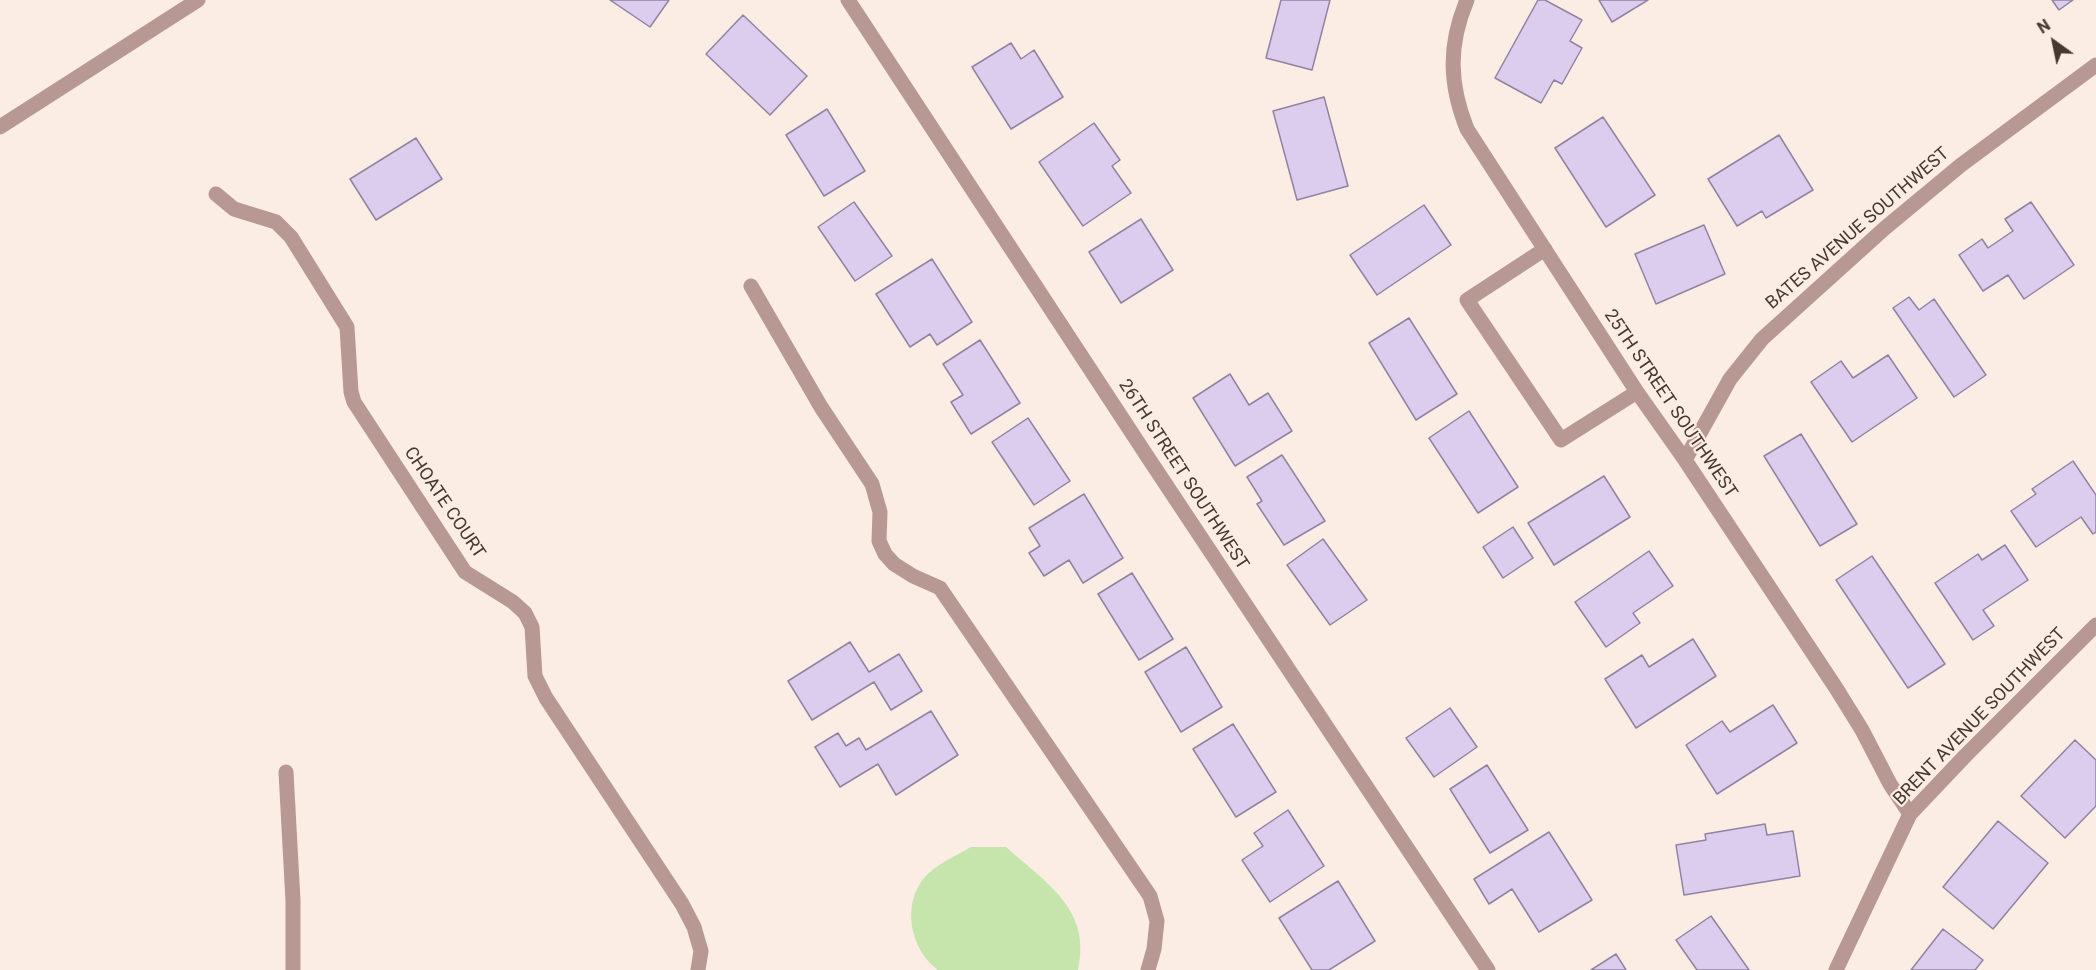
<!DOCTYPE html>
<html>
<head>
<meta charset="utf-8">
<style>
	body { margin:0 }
	#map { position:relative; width:2096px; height:970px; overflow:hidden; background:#fbece4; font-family:Roboto,sans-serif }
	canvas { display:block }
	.north { position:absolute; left:2024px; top:12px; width:60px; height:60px; -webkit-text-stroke:4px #fbece4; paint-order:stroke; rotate:327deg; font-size:16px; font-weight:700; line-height:24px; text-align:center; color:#463830 }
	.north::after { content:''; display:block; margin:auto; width:21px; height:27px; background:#463830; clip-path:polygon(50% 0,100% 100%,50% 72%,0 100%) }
</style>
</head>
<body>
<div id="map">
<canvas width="2096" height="970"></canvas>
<div class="north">N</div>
</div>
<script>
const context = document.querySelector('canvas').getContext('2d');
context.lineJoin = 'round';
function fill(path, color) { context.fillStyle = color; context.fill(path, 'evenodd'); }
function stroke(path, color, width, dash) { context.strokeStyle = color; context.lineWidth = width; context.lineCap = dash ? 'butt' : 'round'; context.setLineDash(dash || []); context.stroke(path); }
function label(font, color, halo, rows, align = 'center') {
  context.font = font + ' Roboto,sans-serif'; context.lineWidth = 4.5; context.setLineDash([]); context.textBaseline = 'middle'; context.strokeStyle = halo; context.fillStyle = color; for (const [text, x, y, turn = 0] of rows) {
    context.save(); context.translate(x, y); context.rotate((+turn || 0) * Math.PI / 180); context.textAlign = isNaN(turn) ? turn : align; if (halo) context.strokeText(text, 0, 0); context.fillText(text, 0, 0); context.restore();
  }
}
const green = new Path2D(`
	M971,847H1006C1046,883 1092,909 1078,970H938C912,951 902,910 921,882C932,866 954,857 971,847Z`);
const building = new Path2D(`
	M610,0H669L650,27Z
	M1281,0H1330L1312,70L1266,58Z
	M1538,0H1545L1582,20L1570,41L1582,48L1562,84L1554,80L1541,103L1495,78Z
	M1599,0H1648L1612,22Z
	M2052,0H2073L2059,10Z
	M743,15L807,76L770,115L706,54Z
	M1011,43L1021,59L1034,50L1063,97L1011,129L972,67Z
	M1324,97L1348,186L1297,200L1273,111Z
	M827,109L865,171L824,196L786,135Z
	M1603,117L1655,195L1606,227L1555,148Z
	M1094,123L1120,160L1112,166L1131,193L1083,226L1039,162Z
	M1779,135L1813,190L1766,218L1762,211L1737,226L1708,179Z
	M416,138L442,179L376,220L350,179Z
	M854,202L892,256L855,281L818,227Z
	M2031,202L2074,265L2024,299L2008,275L1983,291L1959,255L1982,239L1988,248L2013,231L2005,219Z
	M1424,205L1451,245L1377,295L1350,255Z
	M1141,219L1173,270L1121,303L1089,252Z
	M1704,225L1725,274L1656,304L1635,254Z
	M932,259L972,322L937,345L930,334L910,347L876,294Z
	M1909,297L1919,310L1934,299L1986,375L1954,397L1893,308Z
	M1409,318L1457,394L1416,420L1369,343Z
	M980,340L1020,403L971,434L951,402L963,395L943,364Z
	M1888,355L1917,398L1852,442L1811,382L1841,361L1853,378Z
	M1230,374L1249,405L1268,393L1292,431L1235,466L1193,398Z
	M1469,411L1518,487L1478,513L1429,438Z
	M1028,418L1070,481L1034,505L992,442Z
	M1801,434L1857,524L1820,546L1764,456Z
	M1282,455L1325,521L1284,545L1257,504L1262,501L1247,477Z
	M2073,461L2096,495V532L2093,534L2081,517L2036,547L2011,511L2036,494L2032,489Z
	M1604,476L1630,517L1554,565L1528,523Z
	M1084,494L1123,558L1083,583L1069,560L1044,576L1029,553L1040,546L1029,528Z
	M1513,527L1533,558L1503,578L1483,547Z
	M1323,539L1367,600L1330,625L1287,565Z
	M2005,545L2028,580L1983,610L1994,626L1973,640L1935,583L1978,554L1982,560Z
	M1649,551L1673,586L1633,613L1640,623L1606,647L1575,602Z
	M1872,556L1945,664L1908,688L1836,580Z
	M1132,573L1173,639L1139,660L1098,594Z
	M1693,639L1716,676L1636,728L1605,679L1642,655L1649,667Z
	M850,642L869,672L899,654L922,691L891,710L874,682L812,720L788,681Z
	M1186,647L1222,707L1181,732L1145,672Z
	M1773,705L1797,743L1717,794L1686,745L1722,721L1730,732Z
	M1450,708L1477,747L1434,777L1406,738Z
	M931,711L958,755L896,795L878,764L840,787L815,747L838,733L846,746L859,738L866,750Z
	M1233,724L1276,792L1236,817L1193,749Z
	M2075,740L2096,760V806L2065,838L2021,796Z
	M1487,765L1528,830L1490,853L1450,789Z
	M1288,810L1324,866L1270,902L1242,860L1263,846L1254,833Z
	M1998,821L2048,863L1993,929L1943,887Z
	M1765,824L1767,835L1793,831L1800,876L1684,895L1676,845L1706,840L1705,834Z
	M1549,832L1592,900L1539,932L1512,889L1489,904L1474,879Z
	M1338,881L1375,941L1329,970H1312L1279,918Z
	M1711,916L1749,970H1697L1676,940Z
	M1943,929L1983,960L1975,970H1911Z
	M1616,954L1626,970H1591Z`);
const minor = new Path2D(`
	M848,0L1147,456L1488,970
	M1467,0C1448,45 1449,84 1467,129L1637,392L1685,460L1836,688L1862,730L1890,784L1910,814
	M0,127L198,0
	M216,194L234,209L276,222L291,237L347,327L351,392L354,402L465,572L513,602L525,613L532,627L535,676L546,698L682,904L694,927L701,951L698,970
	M1545,249L1467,300L1561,440L1637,392
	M751,286L821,407L872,484L880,512L879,541L885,554L894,564L913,576L940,588L1150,896L1157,921L1154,949L1148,970
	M1685,460L1730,379L1762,339L1885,228L1961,165L2096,65
	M286,772L293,901V970
	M1836,970L1910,814L1966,755L2096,625`);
const streetNames = [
	["BATES AVENUE SOUTHWEST",1858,229,-41],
	["25TH STREET SOUTHWEST",1670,404,56],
	["26TH STREET SOUTHWEST",1183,475,57],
	["CHOATE COURT",444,503,56],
	["BRENT AVENUE SOUTHWEST",1980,717,-46]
];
fill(green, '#c5e5ac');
fill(building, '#dccdee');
stroke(building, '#9183a2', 1.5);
stroke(minor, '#b89893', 15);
label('18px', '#463830', '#fbece4', streetNames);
</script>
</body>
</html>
